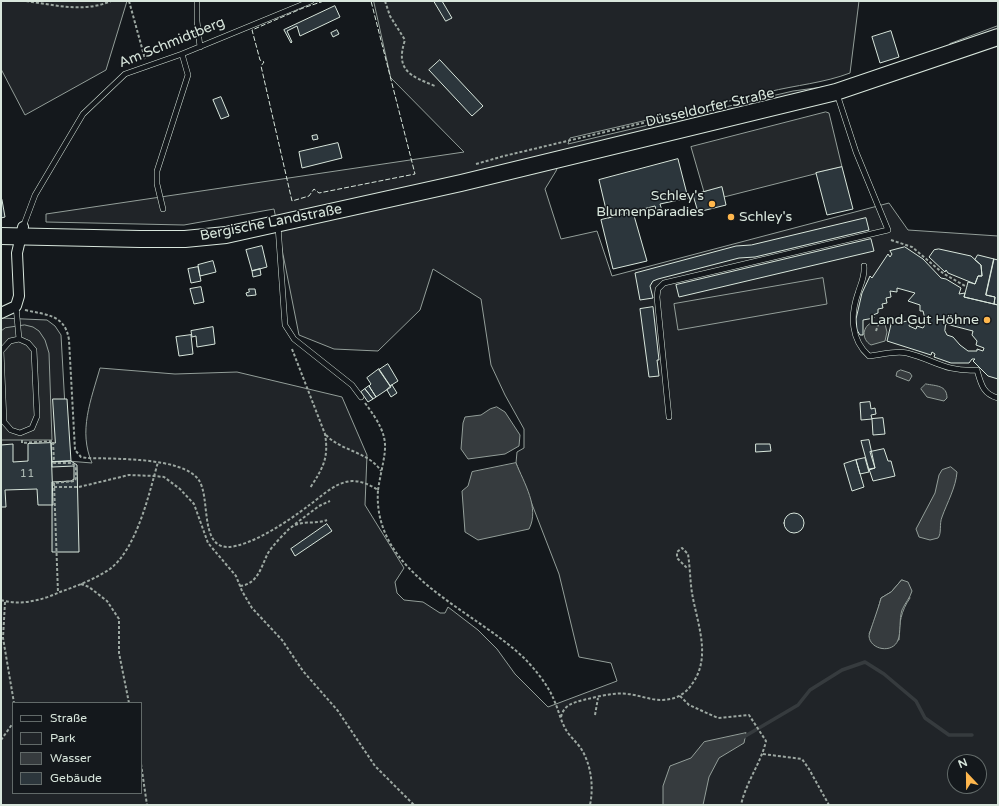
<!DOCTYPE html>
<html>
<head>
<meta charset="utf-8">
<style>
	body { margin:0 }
	#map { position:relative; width:999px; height:806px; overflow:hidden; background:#14181c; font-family:"Varela Round",sans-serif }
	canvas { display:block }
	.frame { position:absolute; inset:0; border:2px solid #d8e6dc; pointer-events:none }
	.legend { position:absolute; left:12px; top:702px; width:130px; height:92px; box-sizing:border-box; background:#14181c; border:1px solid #626a69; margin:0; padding:5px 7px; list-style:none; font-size:12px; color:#d8e6dc }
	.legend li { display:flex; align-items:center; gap:8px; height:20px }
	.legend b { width:20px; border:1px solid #626a69 }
	.north { position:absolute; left:947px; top:754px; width:40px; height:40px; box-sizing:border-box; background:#14181c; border:1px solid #626a69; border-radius:50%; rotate:338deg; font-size:11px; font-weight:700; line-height:16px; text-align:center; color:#d8e6dc }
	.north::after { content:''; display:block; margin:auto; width:14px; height:18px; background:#ffb74d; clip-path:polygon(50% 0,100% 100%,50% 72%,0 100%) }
</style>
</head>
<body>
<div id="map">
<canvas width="999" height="806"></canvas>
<div class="frame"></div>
<ul class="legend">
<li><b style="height:5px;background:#14181c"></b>Straße</li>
<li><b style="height:11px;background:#202428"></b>Park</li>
<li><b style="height:11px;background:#363b3e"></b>Wasser</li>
<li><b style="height:11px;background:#2c363c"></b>Gebäude</li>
</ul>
<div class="north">N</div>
</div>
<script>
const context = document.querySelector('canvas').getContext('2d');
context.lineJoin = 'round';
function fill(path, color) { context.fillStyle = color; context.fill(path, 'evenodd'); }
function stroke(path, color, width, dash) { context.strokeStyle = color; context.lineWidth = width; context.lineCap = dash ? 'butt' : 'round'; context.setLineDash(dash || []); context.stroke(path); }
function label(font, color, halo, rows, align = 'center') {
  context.font = font + ' "Varela Round",sans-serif'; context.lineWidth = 3; context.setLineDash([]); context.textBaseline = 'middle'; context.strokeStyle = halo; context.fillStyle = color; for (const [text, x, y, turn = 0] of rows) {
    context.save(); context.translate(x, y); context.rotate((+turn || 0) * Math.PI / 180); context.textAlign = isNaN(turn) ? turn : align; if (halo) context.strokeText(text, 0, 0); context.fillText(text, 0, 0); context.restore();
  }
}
const green = new Path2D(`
	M1,1H127L106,70L25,115L1,69Z
	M374,1H859L850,73C824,83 796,85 768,92C702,107 636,123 570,138L568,144L793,91L823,87L565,150L556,171L545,189L561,239L597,231L612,276L889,203L908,230L998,236V805H1V318L47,320L55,326L61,335L68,461L92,463C78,431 91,400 100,368L175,374L237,372L342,397L367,455L365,505L404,568L395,582L397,593L404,600L423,602L440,613H445L448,607L478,630L497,649L515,674L548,707L617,681L611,663L579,657L559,574L516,463L517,452L524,448V429L505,395L491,365L481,299L433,269L420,310L378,351L334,349L299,335L274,209L184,225L46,222V214L464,152L391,78ZM902,580L910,598C901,611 899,623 899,640L869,634L875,620L881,598L891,592ZM13,703H141V793H13ZM955,762H979V786H955Z
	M998,26V30L951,46L950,44Z`);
const parking = new Path2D(`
	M826,112L829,113L842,167L724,197L722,188L704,192L691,147Z
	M823,278L827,304L678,330L674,304Z
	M25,325L33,327L39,331L45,340L49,353L52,440H1V331L5,328Z`);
const water = new Path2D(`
	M873,322L885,324L887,332L885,341L871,345C861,339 862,326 873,322Z
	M901,370L910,373L912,376L909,381L896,376L897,372Z
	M926,384C936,386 947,385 947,398L944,401L927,397L921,389Z
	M497,407L505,412L520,435L519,446L505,454L468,459L461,449L463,423L465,417L481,415L490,409Z
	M516,463C524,483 540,508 529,529L478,540L465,532L462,491L468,486L472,472Z
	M951,467L957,472C956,487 947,503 942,517C939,524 942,533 938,538L930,540L919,537L916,529L935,493L939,475L942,470Z
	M902,580L908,582L912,591C910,598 905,603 902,610C899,619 901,633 898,640C893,654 870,650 869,636C869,633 880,604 881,598L891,592Z
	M746,733L744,743L719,758L709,777L703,805H663V786L670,766L691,758L704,742Z`);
const stream = new Path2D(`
	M742,738L798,705L810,690L842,670L865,662L884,674L916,701L925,718L949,735H972`);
const building = new Path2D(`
	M434,1H442L452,18L446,21Z
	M335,6L340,17L300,36L297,26L287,31L292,42L291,43L284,30Z
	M337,30L339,34L333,37L331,33Z
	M891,31L899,57L880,63L872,37Z
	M440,60L483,106L472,116L429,70Z
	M221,97L229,116L221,119L213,100Z
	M317,135L318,139L313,140L312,136Z
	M338,143L342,158L302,168L299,152Z
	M678,159L688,198L660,204L663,214L658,216L655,206L608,218L599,180Z
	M842,167L853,209L827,215L816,173Z
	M722,187L726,205L698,212L693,195Z
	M2,200L5,217L1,218V201Z
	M633,212L647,261L613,269L601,220Z
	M866,218L869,230L755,257L739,258L658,279L653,281L650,286L653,298L640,300L635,273L736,246L751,245Z
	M871,239L874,251L679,297L676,285Z
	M262,246L267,267L252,271L246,250Z
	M905,247L923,259L941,278L946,279L961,288L959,294L965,293L964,297L998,305V379L988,376L973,361L975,359H972L969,363H951L934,357L935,354L932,352L931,355L887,341L892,320L902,324L903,322L907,321L910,322L909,326L916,329L917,326L923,328L928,320L925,319L923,311H920V305L908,301L915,293L897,288V292L890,291L891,297L886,298L887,303L882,304L883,308L878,309V313L873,315L874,318L863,320V335H860L857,330L856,319L862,293L870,276L872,278L888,254L890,257L892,254L890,251ZM946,324L973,331L972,335L977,341L976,345L984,348L983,351L977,349V351H968L960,345L953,337L947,335L945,331Z
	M939,249L971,256L981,265L982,276H978L975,284L948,273L946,270L945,272L929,257L934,250Z
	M978,255L994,259L986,295L995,297L994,304L964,297L968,282L975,284L978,276H982L981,265L975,260Z
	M994,259L998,260V305L994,304L995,297L986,295Z
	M213,261L216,272L200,276L198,265Z
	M198,267L201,281L191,283L188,269Z
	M260,269L261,275L253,277L252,271Z
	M201,287L204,302L194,304L190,289Z
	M249,289H255L256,295L247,296L246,293L249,292Z
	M653,307L659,360H657L659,376L649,377L640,309Z
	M213,327L215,344L197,347L196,336L192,337L191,331Z
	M191,335L193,354L179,356L176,337Z
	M388,364L398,381L390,386L379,370Z
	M379,369L391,387L376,397L369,386L371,384L367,378Z
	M392,385L397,393L391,397L387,390Z
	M369,386L376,397L373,399L365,389Z
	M365,389L373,399L368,402L361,392Z
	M53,399H67L71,461L52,462L51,443H55Z
	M870,402L871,409L875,408L876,414L871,415L872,419L861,420L860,403Z
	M883,418L885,434L873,435L872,419Z
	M869,440L875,468L869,470L861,441Z
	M51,443L53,505H38L37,489L5,490L6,507H1V445L13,444V462L28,461V444Z
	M756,444H770L771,451L756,452Z
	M884,449L888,461H891L895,476L873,481L869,469L875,468L870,452Z
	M865,458L869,472L860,474L856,460Z
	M856,460L864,487L852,491L844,464Z
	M71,461L77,465L79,552H52V482L71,481L74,479V466L52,467V462Z
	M784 523a10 10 0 1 1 20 0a10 10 0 1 1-20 0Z
	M327,524L332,531L295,556L291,549Z`);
const path = new Path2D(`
	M26,1C55,5 84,13 111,1
	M129,1L145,59
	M385,1L390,16L405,40C395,70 410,76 435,86
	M476,164L504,156L668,117
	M891,240L912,247L944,274L967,287
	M25,310C46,315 65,314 69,340L75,450L81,457L87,458C114,459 181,457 198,479C211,495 199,546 227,547C250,547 290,520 308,506C321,497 335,482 352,481C362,481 370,485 378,490C372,574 473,609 524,658C535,669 548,685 554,700C559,711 561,723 568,733C572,738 576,742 580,747C591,763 594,786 590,805
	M876,331L879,322
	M292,349L325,434C329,458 323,468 310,488
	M365,403C394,442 385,446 378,490
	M326,435C341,451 369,452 381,471
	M22,440V443L53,441L54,463H72L76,467V478L75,481L54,483L58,593
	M54,487H79L129,475L154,476L164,477L180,489L194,504L208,543L236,576L242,591L252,608L282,640L303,671L338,711L375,766L414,805
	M295,524L319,506L330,501
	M81,584L89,587L107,601L119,619V653L129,703
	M240,586C258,584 261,567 268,553C273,545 282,536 289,529C300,519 315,525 327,520
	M1,600C20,606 43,600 60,592C77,586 95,579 110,569C137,548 149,494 158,462
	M5,602L3,638L14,703
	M680,696L689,705L718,718L749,715L766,741C761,763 746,782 741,805
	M595,715L598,698
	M561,717C564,705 572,703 583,700C597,697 613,692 628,694C639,695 650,700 661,700C674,700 685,695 692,684C712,657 697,623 692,593C690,580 690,567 688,554L682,548L677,552V558L688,569
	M1,740L13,723
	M763,754L802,759L809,769L829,805
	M141,764L147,805`);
const service = new Path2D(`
	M197,1V21L200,47
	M163,209L157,184V171L188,75L182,54
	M278,226L285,325L294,339L352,385L361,397
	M23,227L35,195L83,114L125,74L182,54L311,1
	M864,266C865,277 861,283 858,293C850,316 851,340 869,356C882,355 895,350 907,353C935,360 945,372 977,370C981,384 983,394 998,398
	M16,306L19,339
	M19,339L28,343L34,350L37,416L32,428L20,433L11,430L4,422L1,351L10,341Z
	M669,417L657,297L658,289L664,283L888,230L856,152L837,94`);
const minor = new Path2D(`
	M1,313L16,306L19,296L17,253L23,227`);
const primary = new Path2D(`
	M1,236L140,239H185L226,235L461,183L836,92L998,37`);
const fence = new Path2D(`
	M324,1L303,8L252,30L260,60L264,62L261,66L292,201L309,196L314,189L319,193L415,174L371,1`);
const markers = [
	[712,204,4,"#ffb74d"],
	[731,217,4,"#ffb74d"],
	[987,320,4,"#ffb74d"]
];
const numberNames = [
	["11",27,474]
];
const streetNames = [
	["Am Schmidtberg",172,43,-22],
	["Düsseldorfer Straße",710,108,-13],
	["Bergische Landstraße",271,223,-11]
];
const poiNames = [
	["Schley's",704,196],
	["Blumenparadies",704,212],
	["Schley's",739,217,"left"],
	["Land Gut Höhne",979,320]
];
fill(green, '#202428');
stroke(green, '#939e99', 1);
fill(parking, '#24282b');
stroke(parking, '#939e99', 1);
fill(water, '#363b3e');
stroke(water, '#939e99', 1);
stroke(stream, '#363b3e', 3.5);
fill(building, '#2c363c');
stroke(building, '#d8e6dc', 1);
stroke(service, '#d8e6dc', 6);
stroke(minor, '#d8e6dc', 12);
stroke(primary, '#d8e6dc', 18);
stroke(path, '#9da8a2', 2, [3, 2]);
stroke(service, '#14181c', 5);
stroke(minor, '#14181c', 10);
stroke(primary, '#14181c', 16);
stroke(fence, '#d8e6dc', 1, [5, 2]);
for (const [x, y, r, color] of markers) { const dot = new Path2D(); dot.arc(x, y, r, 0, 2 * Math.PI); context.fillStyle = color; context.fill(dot); stroke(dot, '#14181c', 1.5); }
label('12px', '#adbab4', null, numberNames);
label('14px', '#d8e6dc', '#14181c', streetNames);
label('14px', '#d8e6dc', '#14181c', poiNames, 'right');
</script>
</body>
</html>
